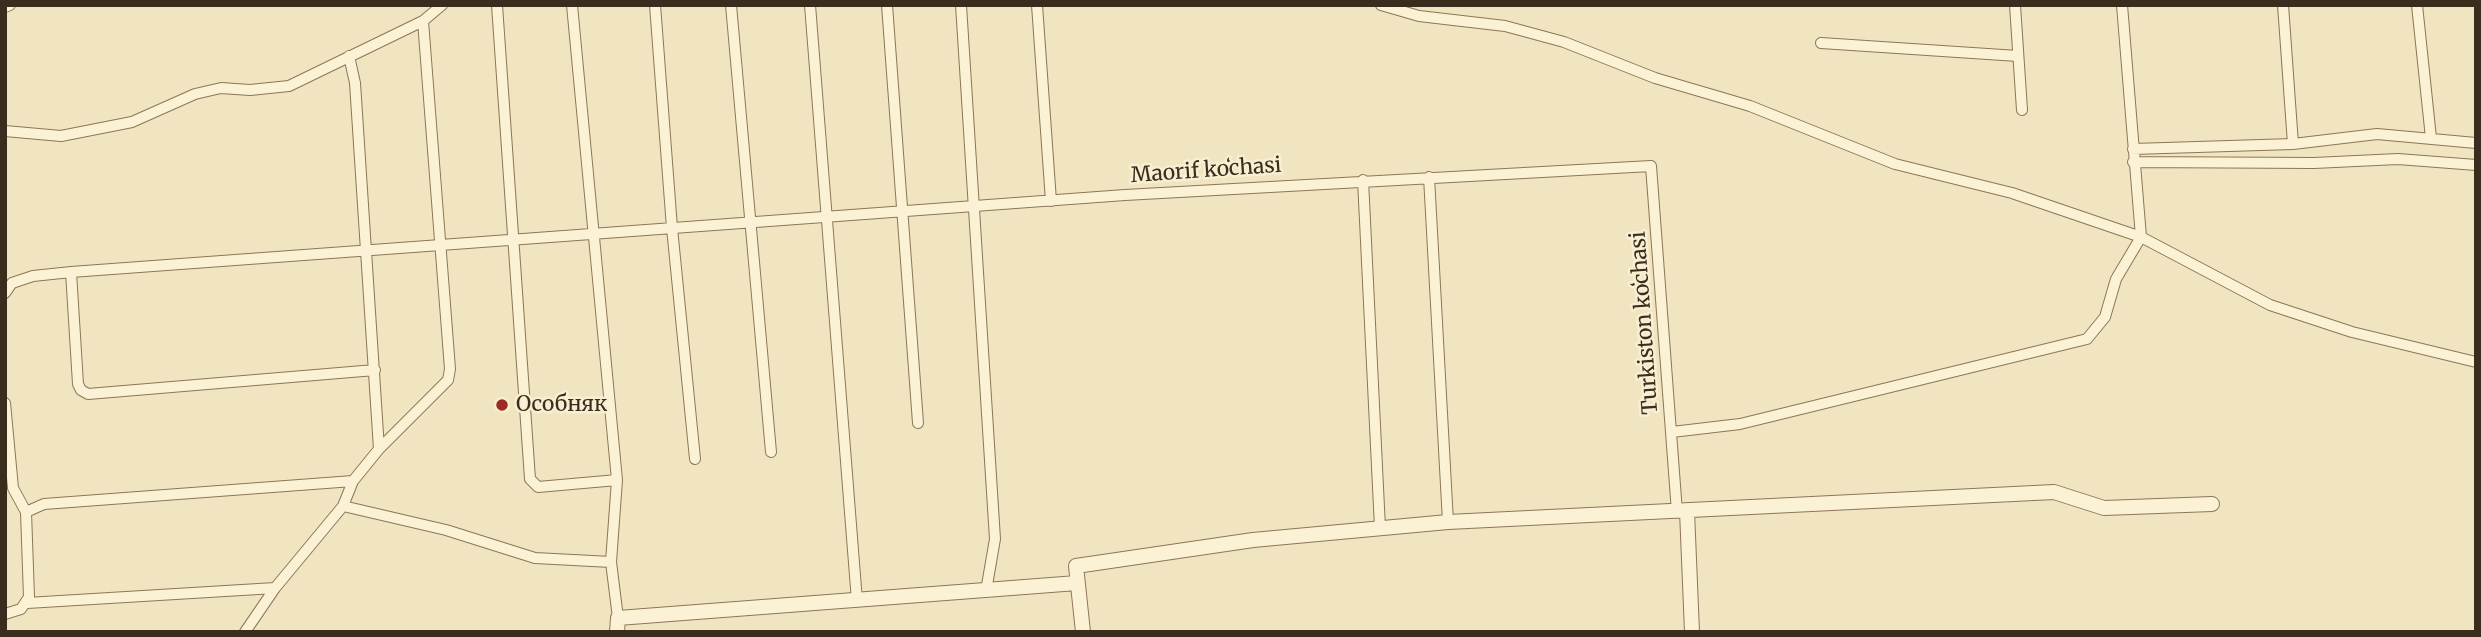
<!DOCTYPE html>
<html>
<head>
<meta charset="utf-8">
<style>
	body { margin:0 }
	#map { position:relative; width:2481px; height:637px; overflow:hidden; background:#f1e5c1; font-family:Merriweather,serif }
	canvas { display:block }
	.frame { position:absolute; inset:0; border:7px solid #3b2d1d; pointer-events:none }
</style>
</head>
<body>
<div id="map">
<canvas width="2481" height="637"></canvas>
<div class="frame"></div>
</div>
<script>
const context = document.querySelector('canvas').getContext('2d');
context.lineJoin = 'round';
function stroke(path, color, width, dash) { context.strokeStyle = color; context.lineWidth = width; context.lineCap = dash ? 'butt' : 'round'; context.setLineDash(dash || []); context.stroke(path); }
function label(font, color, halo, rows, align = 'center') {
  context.font = font + ' Merriweather,serif'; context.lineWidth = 5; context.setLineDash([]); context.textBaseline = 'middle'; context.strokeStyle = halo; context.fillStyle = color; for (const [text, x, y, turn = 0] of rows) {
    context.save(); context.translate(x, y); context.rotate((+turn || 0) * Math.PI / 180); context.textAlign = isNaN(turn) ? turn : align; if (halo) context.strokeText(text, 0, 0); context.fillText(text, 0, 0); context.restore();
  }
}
const minor = new Path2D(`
	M497,5L530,479L538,487L617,480
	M572,5L617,480L611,562L618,618
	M655,5L672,228L695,459
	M731,5L771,452
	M810,5L857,601
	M887,5L918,423
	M961,5L995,539L986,591
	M1037,5L1051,201
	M1381,5L1419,16L1505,26L1564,42L1655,78L1750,106L1895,164L2012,193L2141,237L2270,305L2352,332L2476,362
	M2015,5L2022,110
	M2283,5L2293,144
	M2417,5L2431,138
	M5,7L10,5
	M1821,43L2018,56
	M5,131L61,136L132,122L195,94L221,88L250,90L289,86L423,21L442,5
	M2133,149L2293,144L2377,134L2476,143
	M2133,162L2314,163L2398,159L2476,165
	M1429,177L1448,522
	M1363,180L1380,528
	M5,293L12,283L33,276L71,272
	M375,370L88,394L81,390L78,384L71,272L1125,195L1651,166L1677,512
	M5,403L13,488L26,512L29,597L21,609L5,614
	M1672,432L1740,424L2087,339L2105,317L2116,279L2141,237L2122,5
	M379,449L448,380L450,369L423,21
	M343,506L446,530L535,558L611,562
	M26,512L44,504L353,481
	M27,603L275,588
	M245,632L275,588L343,506L353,481L379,449L355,83L349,56`);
const tertiary = new Path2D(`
	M1687,511L1692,632
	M617,632L618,618L1077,583
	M1083,632L1076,566L1253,540L1448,522L2054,492L2104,508L2212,504`);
const markers = [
	[502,405,7,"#9f2923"]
];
const streetNames = [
	["Maorif koʻchasi",1206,171,-4],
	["Turkiston koʻchasi",1645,323,-94]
];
const poiNames = [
	["Особняк",516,405]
];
stroke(minor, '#8c7657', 12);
stroke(tertiary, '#8c7657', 16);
stroke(minor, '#fbf2d5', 10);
stroke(tertiary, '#fbf2d5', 14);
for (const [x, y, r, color] of markers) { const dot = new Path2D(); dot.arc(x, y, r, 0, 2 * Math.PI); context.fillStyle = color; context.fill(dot); stroke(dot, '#f8efd2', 2.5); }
label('21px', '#3b2d1d', '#f8efd2', streetNames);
label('21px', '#3b2d1d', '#f8efd2', poiNames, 'left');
</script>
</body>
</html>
